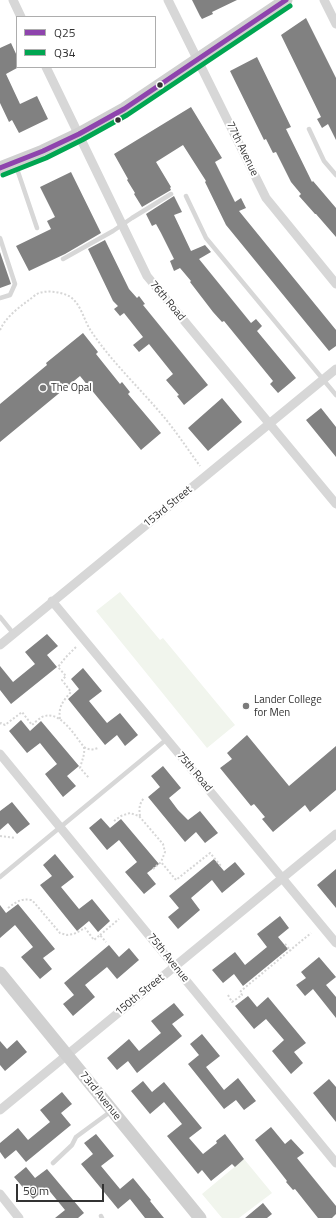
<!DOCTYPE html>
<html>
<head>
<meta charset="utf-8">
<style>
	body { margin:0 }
	#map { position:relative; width:336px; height:1218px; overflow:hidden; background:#fff; font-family:"Titillium Web",sans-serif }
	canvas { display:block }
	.legend { position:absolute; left:16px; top:16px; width:140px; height:52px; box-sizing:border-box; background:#fff; border:1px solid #adadad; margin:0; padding:5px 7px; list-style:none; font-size:12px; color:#333 }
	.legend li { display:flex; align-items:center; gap:8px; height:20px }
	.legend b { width:20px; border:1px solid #adadad }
	.scale { position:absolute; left:16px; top:1184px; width:88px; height:18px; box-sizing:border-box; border:2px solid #333; border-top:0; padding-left:5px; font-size:12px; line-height:14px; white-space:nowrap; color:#333; -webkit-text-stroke:3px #fff; paint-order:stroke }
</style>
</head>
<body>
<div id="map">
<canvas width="336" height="1218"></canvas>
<ul class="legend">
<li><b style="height:5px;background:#8e44ad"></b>Q25</li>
<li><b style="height:5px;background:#00a651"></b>Q34</li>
</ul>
<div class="scale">50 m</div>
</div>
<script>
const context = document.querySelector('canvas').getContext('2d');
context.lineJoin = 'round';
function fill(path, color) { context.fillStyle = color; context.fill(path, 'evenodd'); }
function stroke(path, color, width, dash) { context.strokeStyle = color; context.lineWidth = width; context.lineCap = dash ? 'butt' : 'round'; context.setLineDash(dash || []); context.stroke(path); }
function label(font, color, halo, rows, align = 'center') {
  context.font = font + ' "Titillium Web",sans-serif'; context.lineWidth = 4; context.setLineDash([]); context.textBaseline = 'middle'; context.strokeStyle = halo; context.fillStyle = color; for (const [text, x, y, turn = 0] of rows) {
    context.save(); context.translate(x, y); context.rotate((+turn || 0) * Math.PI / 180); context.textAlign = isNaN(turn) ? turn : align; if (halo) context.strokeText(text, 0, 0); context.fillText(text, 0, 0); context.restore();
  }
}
const green = new Path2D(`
	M120,592L160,640L163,638L235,725L207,748L96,611Z
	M244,1159L272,1193L239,1218H222L202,1194Z`);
const building = new Path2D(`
	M192,0H237L212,12L213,14L202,19L200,16Z
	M306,18L336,78V140L328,124L322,128L317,119L321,117L281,35Z
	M11,43L17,56V68L6,74L20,104L37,96L48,119L19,133L12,120L9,122L0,103V48Z
	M257,57L291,127L286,129L312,182L313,181L336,208V237L316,214H315L299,196L301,194L291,182L276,152L273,153L266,139L264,140L230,71Z
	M191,107L222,158L215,162L235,202L241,198L246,208L239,211L336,330V346L329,351L226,225L205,182L206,181L183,145L156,162L171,187L170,188L171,190L142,207L134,194L135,193L127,180L128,179L114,154Z
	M71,172L101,233L65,254L29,271L16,246L51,229L47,221L55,217L40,187Z
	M174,196L182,212L174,215L191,251L205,245L211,252L199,259L251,323L256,319L262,326L257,331L296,378L278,393L270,384L273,381L224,321L222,322L213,312L190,282L191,281L180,268L174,271L170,261L174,259L161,233L156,224L152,226L146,214Z
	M105,240L129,289L137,298L139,296L145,304L143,305L208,385L184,405L177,396L179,395L166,380L173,374L149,344L139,352L133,345L143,337L124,313L120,316L114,309L118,306L113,301L88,249Z
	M0,252L11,284L0,288Z
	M83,333L98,352L96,354L120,384L122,382L130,392L128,394L161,433L141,450L80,376L0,442V404L47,365L46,363Z
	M222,398L242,422L208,451L188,428Z
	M321,408L336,427V457L306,420Z
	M47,634L58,646L47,655L57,667L11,704L0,690V666L13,682L35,664L25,652Z
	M83,668L102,691L89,701L107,723L120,713L138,735L125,746L117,735L105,745L68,699L79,689L71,679Z
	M21,720L30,731L41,721L79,766L67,776L76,786L63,797L45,774L57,764L48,753L40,743L27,753L9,731Z
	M247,735L289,786L336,746V790L310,812L305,805L273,832L262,819L265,817L254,804L251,806L220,768L232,759L227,753Z
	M163,766L181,788L169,798L178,810L188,820L200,811L218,833L205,843L196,832L185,842L148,797L160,787L151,776Z
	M12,802L30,824L17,834L8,823L0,830V811Z
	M101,818L110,828L121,819L159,864L147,873L156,884L144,894L125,872L137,862L119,840L107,850L89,828Z
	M55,854L74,877L61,887L79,909L92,899L110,921L98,932L89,921L77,931L40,885L52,876L43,865Z
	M214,859L224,871L235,862L245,874L222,893L212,880L191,898L200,910L178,929L168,917L179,908L169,896Z
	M336,869V908L317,885Z
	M18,904L55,949L43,958L52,969L40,979L21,957L33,947L15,925L0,938V905L6,913Z
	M280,916L289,928L278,937L288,949L243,986L234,974L223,983L212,970L235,952L245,965L267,947L257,934Z
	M109,945L119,957L129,948L139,960L117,979L107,967L85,985L95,997L73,1016L63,1004L74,995L64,983Z
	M319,957L336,977L326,985L336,997V1018L313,989L305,996L296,985L306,978L301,972Z
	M248,996L257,1007L268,997L306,1043L294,1052L303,1063L291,1074L272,1051L284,1040L266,1019L254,1029L235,1006Z
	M174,1003L184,1015L172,1024L182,1036L137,1073L128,1061L117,1070L107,1058L129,1039L139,1051L161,1033L151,1021Z
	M202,1034L220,1056L206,1067L224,1090L238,1078L256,1101L244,1110L236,1100L224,1109L188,1064L199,1055L190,1044Z
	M17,1040L27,1052L5,1071L0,1065V1041L7,1049Z
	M329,1079L336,1087V1122L313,1093Z
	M143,1081L152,1092L164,1082L202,1128L189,1138L203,1154L217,1143L216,1141L225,1134L244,1159L235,1167L232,1164L211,1181L202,1170L198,1174L167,1136L182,1124L164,1102L150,1114L131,1091Z
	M62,1092L72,1104L61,1113L71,1125L26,1162L16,1150L5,1159L0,1152V1143L18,1128L28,1140L50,1122L40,1110Z
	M271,1127L285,1144L291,1139L304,1153L297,1158L336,1206V1214L332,1218H318L295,1189L293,1190L286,1182L287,1181L255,1140Z
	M96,1134L114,1156L101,1166L120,1189L133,1178L151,1200L150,1201L164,1218H145L130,1199L118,1209L81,1164L93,1154L84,1143Z
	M26,1167L35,1178L47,1169L84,1213L78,1218H55L65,1210L47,1188L33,1199L14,1177Z
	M263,1203L272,1214L267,1218H245Z`);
const path = new Path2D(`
	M0,330C6,317 18,308 29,300C32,298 36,294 39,293C49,290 60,292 69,296C81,303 84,321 91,331C113,364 143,391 168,422C179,436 189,451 200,466
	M60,719C58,707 63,701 71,692L62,680L66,676L58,667L66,657L76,647
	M0,724L1,723L5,725L22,712L32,725C35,722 39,719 42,717C60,709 74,735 84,747C85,755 82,760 80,768L89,778
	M84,747C89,750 92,750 98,748
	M140,816C139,809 139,804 144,798
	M114,821L121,816L130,813L139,816L163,844L165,852L161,862
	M0,836L15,838
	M153,869L161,862L176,880L210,853L221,866
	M8,908C16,902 21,898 32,900L60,933L67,935L74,934L85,928L94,940L100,935L106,942
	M100,935L119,919
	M285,944L291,951
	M228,995L232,1002L242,995L240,992L242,990L311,933`);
const lane = new Path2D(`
	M309,129L324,161L336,175
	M15,163L37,228
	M186,196L206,238L336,395
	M0,238L15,284L10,295L0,298
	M63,259L113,231L132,218L171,194
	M0,617L13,633
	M0,877L167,739
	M53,1163L72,1145L76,1137L110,1112
	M101,1216L102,1218`);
const street = new Path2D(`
	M13,0L21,17
	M168,0L266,198L336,284
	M324,0L336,24
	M46,67L147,276L336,504
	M52,601L336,943
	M0,645L336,369
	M0,754L336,1163
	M0,1110L336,834
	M0,1194L19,1218`);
const secondary = new Path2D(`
	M0,168L43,151L79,134L124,109L286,0
	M0,973L200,1218`);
const bus1 = new Path2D(`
	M0,168L43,151L79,134L124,109L286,0`);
const bus2 = new Path2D(`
	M3,175L46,158L82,140L127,115L290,6`);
const markers = [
	[160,85,3.5,"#333"],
	[118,120,3.5,"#333"],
	[43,388,4,"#7a7a7a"],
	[246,706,4,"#7a7a7a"]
];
const streetNames = [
	["77th Avenue",242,149,64],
	["76th Road",167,301,50],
	["153rd Street",168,507,-39],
	["75th Road",194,772,50],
	["75th Avenue",168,958,51],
	["150th Street",140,995,-39],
	["73rd Avenue",100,1096,51]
];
const poiNames = [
	["The Opal",51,388],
	["Lander College",254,700],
	["for Men",254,713]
];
fill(green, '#f1f5ed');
fill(building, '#818181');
stroke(path, '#d6d6d6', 2, [2, 2]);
stroke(lane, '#d7d7d7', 4.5);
stroke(street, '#d7d7d7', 9);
stroke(secondary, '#d0d0d0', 13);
stroke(bus1, '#8e44ad', 5);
stroke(bus2, '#00a651', 5);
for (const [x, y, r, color] of markers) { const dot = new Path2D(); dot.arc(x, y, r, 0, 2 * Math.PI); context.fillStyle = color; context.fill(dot); stroke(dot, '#fff', 1.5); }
label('11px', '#333', '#fff', streetNames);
label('11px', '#333', '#fff', poiNames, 'left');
</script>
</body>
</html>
